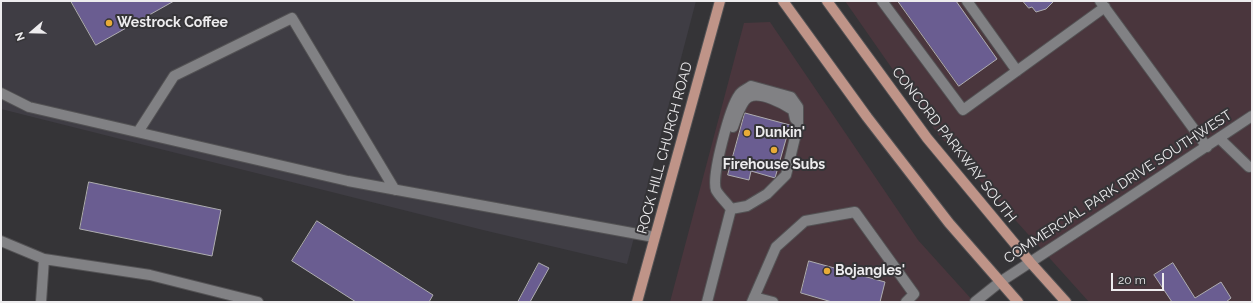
<!DOCTYPE html>
<html>
<head>
<meta charset="utf-8">
<style>
	body { margin:0 }
	#map { position:relative; width:1253px; height:303px; overflow:hidden; background:#353437; font-family:Raleway,sans-serif }
	canvas { display:block }
	.frame { position:absolute; inset:0; border:2px solid #edecee; pointer-events:none }
	.north { position:absolute; left:12px; top:12px; width:40px; height:40px; -webkit-text-stroke:3px #353437; paint-order:stroke; rotate:250deg; font-size:11px; font-weight:700; line-height:16px; text-align:center; color:#edecee }
	.north::after { content:''; display:block; margin:auto; width:14px; height:18px; background:#edecee; clip-path:polygon(50% 0,100% 100%,50% 72%,0 100%) }
	.scale { position:absolute; left:1111px; top:273px; width:53px; height:18px; box-sizing:border-box; border:2px solid #edecee; border-top:0; padding-left:5px; font-size:12px; line-height:14px; white-space:nowrap; color:#edecee; -webkit-text-stroke:3px #353437; paint-order:stroke }
</style>
</head>
<body>
<div id="map">
<canvas width="1253" height="303"></canvas>
<div class="frame"></div>
<div class="north">N</div>
<div class="scale">20 m</div>
</div>
<script>
const context = document.querySelector('canvas').getContext('2d');
context.lineJoin = 'round';
function fill(path, color) { context.fillStyle = color; context.fill(path, 'evenodd'); }
function stroke(path, color, width, dash) { context.strokeStyle = color; context.lineWidth = width; context.lineCap = dash ? 'butt' : 'round'; context.setLineDash(dash || []); context.stroke(path); }
function label(font, color, halo, rows, align = 'center') {
  context.font = font + ' Raleway,sans-serif'; context.lineWidth = 4; context.setLineDash([]); context.textBaseline = 'middle'; context.strokeStyle = halo; context.fillStyle = color; for (const [text, x, y, turn = 0] of rows) {
    context.save(); context.translate(x, y); context.rotate((+turn || 0) * Math.PI / 180); context.textAlign = isNaN(turn) ? turn : align; if (halo) context.strokeText(text, 0, 0); context.fillText(text, 0, 0); context.restore();
  }
}
const commercial = new Path2D(`
	M845,1H1252V302H1089L937,133Z
	M770,22L918,240L974,302H670L744,23Z`);
const built = new Path2D(`
	M1,1H696L627,264L483,230L1,109Z`);
const building = new Path2D(`
	M71,1H174L96,45Z
	M898,1H956L997,59L959,86Z
	M1023,1H1054L1046,9L1036,12L1032,7L1029,8Z
	M745,113L790,125L775,178L751,171L749,180L728,175Z
	M89,182L221,210L212,256L80,229Z
	M317,221L433,295L429,302H356L292,261Z
	M809,261L885,282L880,302H832L801,293Z
	M539,263L549,268L530,302H518Z
	M1173,263L1195,298L1221,282L1231,298L1226,302H1172L1154,275Z`);
const minor = new Path2D(`
	M882,1L963,110L1105,7
	M967,1L1017,71
	M1100,1L1207,147
	M751,86L791,97L798,107V125L786,175L767,194L747,206L731,209C727,203 719,196 716,190C711,176 730,107 739,95C741,91 747,89 751,86Z
	M1,93L29,107L348,181L654,237
	M733,127C736,119 741,101 749,97C760,91 784,104 793,110L795,119
	M138,132L174,76L292,18L395,190
	M1219,138L1249,167
	M1,241L44,259L150,275L258,302
	M754,297L773,302
	M41,302L44,259
	M707,302L731,209
	M752,302L776,247L805,221L855,212L914,294L906,302
	M975,302L1000,282L1124,201L1252,116`);
const major = new Path2D(`
	M783,1L867,117L949,223L1018,302
	M827,1L927,138L1030,262L1066,302
	M637,302L720,1`);
const markers = [
	[109,23,4,"#e8ab37"],
	[747,133,4,"#e8ab37"],
	[774,150,4,"#e8ab37"],
	[827,271,4,"#e8ab37"]
];
const poiNames = [
	["Westrock Coffee",117,23],
	["Dunkin'",755,133],
	["Firehouse Subs",774,165,"center"],
	["Bojangles'",835,271]
];
const streetNames = [
	["CONCORD PARKWAY SOUTH",954,145,52],
	["ROCK HILL CHURCH ROAD",665,148,-75],
	["COMMERCIAL PARK DRIVE SOUTHWEST",1118,187,-33]
];
fill(commercial, '#4a363d');
fill(built, '#3f3d44');
fill(building, '#6a5d91');
stroke(building, '#aeadb0', 1);
stroke(minor, '#535254', 12);
stroke(major, '#535254', 12);
stroke(minor, '#818184', 10);
stroke(major, '#bf9488', 10);
for (const [x, y, r, color] of markers) { const dot = new Path2D(); dot.arc(x, y, r, 0, 2 * Math.PI); context.fillStyle = color; context.fill(dot); stroke(dot, '#353437', 1.5); }
label('bold 14px', '#edecee', '#353437', poiNames, 'left');
label('14px', '#edecee', '#353437', streetNames);
</script>
</body>
</html>
